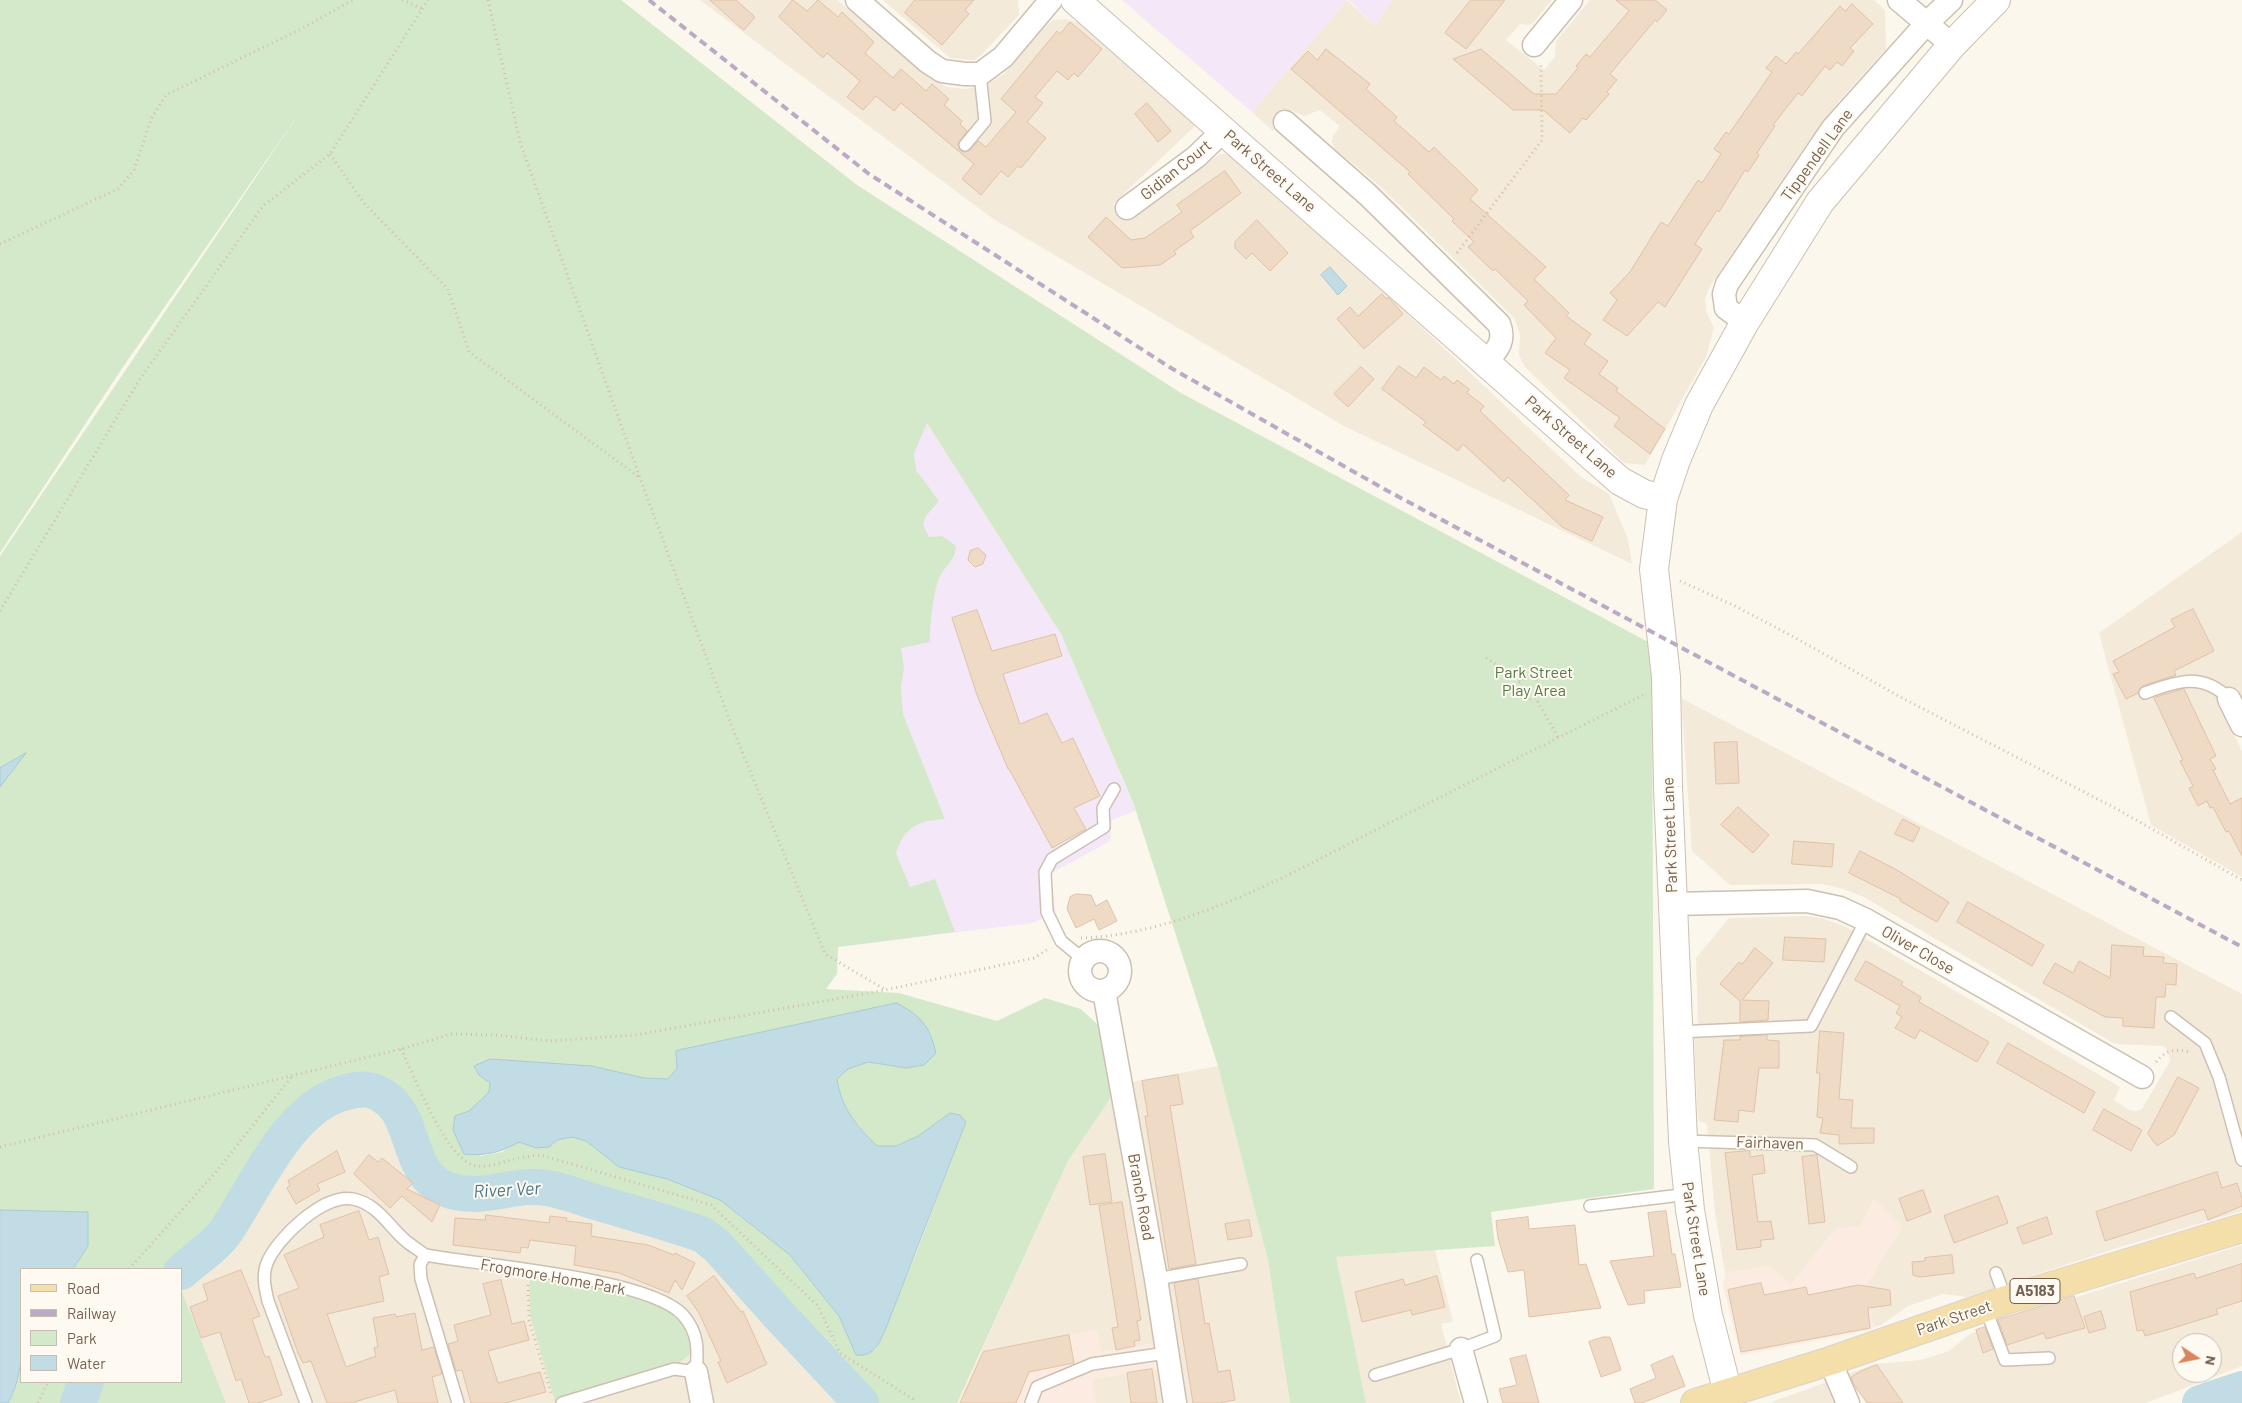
<!DOCTYPE html>
<html>
<head>
<meta charset="utf-8">
<style>
	body { margin:0 }
	#map { position:relative; width:2242px; height:1403px; overflow:hidden; background:#fbf7ec; font-family:Barlow,sans-serif }
	canvas { display:block }
	.legend { position:absolute; left:20px; top:1268px; width:162px; height:115px; box-sizing:border-box; background:#fefaf2; border:1px solid #c7bdb1; margin:0; padding:6px 9px; list-style:none; font-size:15px; color:#756150 }
	.legend li { display:flex; align-items:center; gap:10px; height:25px }
	.legend b { width:25px; border:1px solid #c7bdb1 }
	.north { position:absolute; left:2172px; top:1333px; width:50px; height:50px; box-sizing:border-box; background:#fefaf2; border:1px solid #c7bdb1; border-radius:50%; rotate:101deg; font-size:14px; font-weight:700; line-height:20px; text-align:center; color:#756150 }
	.north::after { content:''; display:block; margin:auto; width:18px; height:22px; background:#db835b; clip-path:polygon(50% 0,100% 100%,50% 72%,0 100%) }
</style>
</head>
<body>
<div id="map">
<canvas width="2242" height="1403"></canvas>
<ul class="legend">
<li><b style="height:6px;background:#f4dfaa"></b>Road</li>
<li><b style="height:6px;background:#bba9c6"></b>Railway</li>
<li><b style="height:14px;background:#d4e9ca"></b>Park</li>
<li><b style="height:14px;background:#c1dce4"></b>Water</li>
</ul>
<div class="north">N</div>
</div>
<script>
const context = document.querySelector('canvas').getContext('2d');
context.lineJoin = 'round';
function fill(path, color) { context.fillStyle = color; context.fill(path, 'evenodd'); }
function stroke(path, color, width, dash) { context.strokeStyle = color; context.lineWidth = width; context.lineCap = dash ? 'butt' : 'round'; context.setLineDash(dash || []); context.stroke(path); }
function label(font, color, halo, rows, align = 'center') {
  context.font = font + ' Barlow,sans-serif'; context.lineWidth = 4; context.setLineDash([]); context.textBaseline = 'middle'; context.strokeStyle = halo; context.fillStyle = color; for (const [text, x, y, turn = 0] of rows) {
    context.save(); context.translate(x, y); context.rotate((+turn || 0) * Math.PI / 180); context.textAlign = isNaN(turn) ? turn : align; if (halo) context.strokeText(text, 0, 0); context.fillText(text, 0, 0); context.restore();
  }
}
const residential = new Path2D(`
	M700,0H837L929,77L947,87L965,89L983,85L1004,74L1044,27L1054,20L1065,19L1080,23L1196,125L1113,204L1132,219L1143,208L1220,154H1231L1382,290L1581,477L1609,494L1628,539L1632,564L1344,426L992,218Z
	M883,0H1018L1019,15L981,55L974,60L950,58Z
	M1347,0L1375,26L1392,0H1552L1534,22L1529,25L1520,24L1506,40L1544,70L1555,57L1556,41L1590,0H1874L1885,10L1886,49L1840,100L1808,142L1710,286L1705,298L1706,311L1714,328L1706,357L1645,465L1624,463L1525,367L1519,355L1520,334L1514,318L1381,187L1335,149L1332,142L1333,136L1340,126L1320,110L1304,116L1292,111L1273,131L1252,112Z
	M2242,532V697L2237,688L2216,699L2242,751V877L2151,825L2099,633Z
	M1681,698L2242,994V1211L2120,1247L1968,1297L1943,1294L1908,1306L1881,1325L1873,1327L1866,1285L1902,1227L1874,1199L1861,1227L1835,1229L1791,1284L1768,1266L1725,1273L1715,1213L1707,1124L1698,1120L1694,1040L1698,1023L1696,958L1729,918L1806,916L1825,919L1846,927L2120,1087L2114,1100L2129,1110L2137,1111L2142,1109L2170,1061L2169,1053L2163,1046L2115,1044L1862,896L1840,888L1821,884L1730,885L1692,851Z
	M1218,1066L1268,1261L1290,1403H1187L1132,1082Z
	M1114,1093L1156,1343L1101,1352L1097,1330L981,1352L1068,1161Z
	M365,1100L378,1108L390,1120L426,1183L439,1193L457,1199L475,1201L553,1194L692,1239L709,1252L841,1403H226L181,1289V1283L224,1251L238,1234L320,1110Z
	M2242,1245V1366L2146,1403H1867L1848,1374L1875,1364L1921,1360L1949,1351L1970,1334L2061,1302ZM2182,1343H2212V1373H2182Z
	M1435,1250L1453,1322L1441,1324L1461,1403H1366L1335,1257Z
	M1160,1368L1167,1403H1096L1092,1379Z
	M1830,1381L1846,1403H1772L1774,1401Z`);
const commercial = new Path2D(`
	M1875,1199L1902,1227L1866,1285L1873,1327L1870,1330L1741,1355L1723,1287L1725,1273L1769,1266L1791,1284L1835,1229L1861,1227Z
	M1097,1330L1101,1352L1156,1343L1160,1368L1093,1379L1096,1403H957L981,1352Z`);
const education = new Path2D(`
	M1122,0H1347L1252,112Z
	M1349,0H1392L1375,26Z
	M927,423L1061,634L1136,811L1112,820L1110,841L1050,874L1056,912L1033,923L838,947L678,529Z`);
const green = new Path2D(`
	M0,0H621L857,185L1181,393L1652,644L1654,1189L1491,1212L1495,1246L1336,1257L1366,1403H1290L1268,1261L1218,1066L1134,805L1061,634L927,423L914,454L916,470L939,501L926,516L923,525L929,537L942,536L956,546C956,559 946,565 940,576C933,591 930,625 930,642L901,648L904,667L901,687L903,714L945,819C918,821 905,826 896,853L910,887L935,879L955,932L838,947L837,974L826,989L899,993L997,1021L1045,998L1081,1009L1098,1025L1114,1093L1068,1161L957,1403H873L734,1249L715,1230L703,1225L681,1221L635,1209L580,1191L536,1182L455,1186L438,1179L419,1154L412,1117L401,1095L388,1084L375,1077H352L333,1086L305,1105L273,1139L231,1210L214,1231L170,1269H73L88,1246V1212L0,1210V787L25,754L0,768V556L302,109L123,367L0,553ZM676,1052L936,1053L924,1065L906,1068L868,1062L848,1069L837,1079C841,1108 857,1125 877,1146H896L918,1136L950,1113L966,1122L917,1251L876,1349L856,1355L839,1316L790,1255L720,1200L667,1179L619,1167L586,1141L572,1136L557,1140L536,1148L519,1141L502,1152L480,1156L456,1116L469,1111L489,1092L490,1083L479,1075L592,1066L644,1078L668,1079L677,1068Z
	M529,1275L621,1293L666,1309L683,1325L691,1344L690,1354L679,1363L555,1401L530,1315Z
	M181,1289L226,1403H89L99,1382H181Z
	M21,1361V1382H73L67,1403H8L14,1392Z`);
const water = new Path2D(`
	M1330,267L1347,286L1338,295L1321,275Z
	M26,753L0,787V768Z
	M897,1003C922,1017 929,1025 936,1053L924,1065L906,1068L868,1062L848,1069L837,1079C841,1108 857,1126 877,1146H896L918,1136L950,1113L960,1115L966,1122L886,1328C879,1343 875,1357 856,1355L839,1316L790,1255L720,1200L667,1179L619,1167L586,1141L572,1137L557,1140L549,1147L536,1148L519,1142C500,1153 485,1156 464,1154L453,1130L455,1116L469,1111L489,1092L490,1083L479,1075L474,1066L490,1059L592,1066L644,1078L668,1079L677,1068L676,1051Z
	M0,1210L88,1212V1246L73,1269H21C21,1311 29,1367 8,1403H0Z`);
const river = new Path2D(`
	M181,1272C194,1260 217,1245 226,1231C256,1187 289,1105 347,1092C363,1088 372,1088 386,1098C415,1117 407,1172 443,1188C480,1204 512,1182 547,1188C566,1191 584,1199 602,1204C636,1214 670,1223 703,1235L718,1247L778,1314L861,1403
	M78,1403L86,1382
	M2200,1403L2242,1389`);
const building = new Path2D(`
	M710,0H736L755,17L744,30Z
	M793,0L807,11L818,0L838,17L842,12L874,42L865,53L893,78L901,69L926,91L932,84L949,99L944,105L962,121L960,124L967,131L958,144L960,150L964,152L970,150L978,141L986,147L1016,112L1001,99L1057,31L1060,34L1070,22L1102,49L1078,77L1074,73L1068,80L1057,71L1035,97L1043,103L1027,122L1046,138L1021,168L1018,166L1008,177L1001,171L981,195L962,179L974,164L901,103L894,111L876,96L863,110L847,97L860,81L827,53L823,58L779,17Z
	M915,0H974L965,10L969,14L942,45L905,13Z
	M1471,0H1505L1466,49L1445,33Z
	M1616,0H1655L1667,10L1657,22L1655,20L1610,74L1617,80L1607,92L1609,94L1586,120L1583,118L1570,133L1543,110H1513L1453,59L1481,49L1534,94H1556L1578,68L1576,66L1586,54L1590,57L1629,11Z
	M1852,4L1873,24L1850,48L1854,51L1842,66L1837,62L1830,70L1825,66L1802,96L1798,93L1773,125L1775,126L1757,153L1759,155L1748,172L1745,170L1719,212L1717,210L1695,244L1702,249L1665,307L1658,302L1627,336L1603,320L1617,300L1610,293L1630,272L1661,222L1668,226L1698,180L1702,183L1721,154L1714,149L1726,132L1729,134L1772,72L1766,68L1776,56L1786,64L1796,52L1798,54L1840,6L1845,11Z
	M1326,49L1370,84L1366,89L1397,117L1394,121L1429,152L1434,147L1478,190L1470,199L1546,267L1534,279L1569,313L1566,316L1591,334L1584,344L1608,361L1599,374L1618,388L1616,391L1665,429L1650,454L1614,426L1620,418L1564,378L1570,370L1545,353L1556,338L1524,305L1528,301L1495,269L1493,271L1468,247L1474,242L1452,221L1454,219L1408,174L1410,172L1291,69L1308,51L1317,60Z
	M1147,103L1171,131L1158,142L1135,114Z
	M1225,171L1241,193L1190,231L1194,237L1174,251L1176,254L1160,265L1122,268L1088,237L1106,217L1131,240L1145,238L1182,212L1177,205Z
	M1257,220L1288,253L1270,271L1252,253L1246,259L1235,248V242Z
	M1382,294L1386,299L1388,297L1403,314L1364,349L1337,319L1350,307L1358,316Z
	M1399,366L1416,378L1424,367L1441,380L1444,376L1454,384L1457,380L1469,389L1467,393L1484,406L1480,411L1569,495L1565,500L1603,517L1592,541L1562,527L1508,477L1504,482L1463,444L1458,451L1423,425L1426,422L1382,389Z
	M1361,367L1374,379L1348,407L1334,394Z
	M978,548L986,555L983,564L975,567L968,560L970,551Z
	M2193,609L2214,651L2174,671L2176,675L2142,686L2138,693L2126,699L2113,674L2119,672L2113,661L2175,627L2171,620Z
	M977,610L992,651L1055,634L1062,656L1003,674L1020,724L1047,713L1062,743L1073,738L1100,796L1074,808L1086,829L1052,848L1009,769H1008L977,695L952,618Z
	M2184,689L2216,756L2210,759L2216,769L2213,770L2230,804L2242,798V856L2229,831L2226,832L2213,807L2210,808L2207,801L2198,806L2189,788L2193,786L2180,761L2183,760L2154,698Z
	M1737,742L1739,783L1716,784L1714,743Z
	M1738,807L1769,835L1753,853L1721,825Z
	M1903,819L1920,828L1913,842L1895,834Z
	M1794,841L1834,844L1832,867L1792,864Z
	M1860,851L1897,870L1949,902L1937,922L1900,901L1901,899L1849,873Z
	M1076,894L1091,895L1096,906L1107,900L1117,921L1099,930L1094,919L1076,928L1067,909L1070,897Z
	M1968,902L2044,945L2032,966L1957,922Z
	M1785,937L1826,939L1824,962L1783,960Z
	M2112,945L2144,947L2143,956L2164,957L2163,963L2177,964L2176,985L2166,984L2165,997H2156L2154,1028L2123,1026V1018L2105,1017L2043,983L2055,963L2073,973L2079,961L2110,978Z
	M1755,948L1773,963L1742,1000L1769,1001L1768,1020L1740,1022V1001L1720,984L1739,962L1742,964Z
	M1866,961L1903,982L1901,985L1921,997L1919,1002L1989,1042L1977,1062L1920,1030L1915,1039L1895,1028L1902,1017L1896,1013L1900,1006L1855,980Z
	M1820,1031L1844,1033L1839,1099L1853,1100L1851,1128H1874V1143L1839,1144V1135L1820,1133L1823,1118L1817,1117L1820,1073H1817Z
	M1767,1035V1040L1779,1041V1068H1759L1754,1112L1739,1110L1738,1122L1714,1120L1724,1040H1740V1037Z
	M2008,1043L2095,1092L2084,1113L1997,1063Z
	M1178,1075L1183,1104L1170,1106L1196,1264L1169,1269L1145,1116H1148L1142,1081Z
	M2178,1077L2199,1088L2174,1135L2157,1146L2148,1134Z
	M2104,1109L2142,1130L2131,1151L2093,1130Z
	M337,1151L345,1172L317,1184L320,1190L296,1204L287,1188L290,1185L288,1181Z
	M1750,1151V1157L1763,1155L1765,1173L1752,1175L1758,1222L1771,1221L1774,1239L1761,1240V1247L1737,1250L1725,1153Z
	M1105,1154L1112,1202L1090,1205L1083,1157Z
	M369,1155L378,1162L382,1158L413,1183L407,1189L440,1205L432,1222L402,1196L390,1208L354,1174Z
	M1817,1155L1825,1222L1809,1224L1802,1157Z
	M2217,1172L2222,1188L2237,1183L2242,1198V1206L2208,1220L2204,1209L2105,1241L2096,1212Z
	M1923,1190L1931,1212L1907,1221L1899,1199Z
	M1998,1196L2008,1223L1954,1243L1944,1216Z
	M1122,1202L1141,1320L1137,1321L1140,1340L1134,1341L1135,1346L1116,1350L1112,1328L1118,1327L1099,1206Z
	M359,1211L369,1240L378,1237L389,1274L379,1277L384,1301L327,1314L346,1367L376,1356L374,1348L378,1347L373,1318L395,1314L396,1317L415,1313L422,1350L434,1347L442,1374L432,1377L438,1403H398L395,1390L351,1403H327L311,1361L303,1363L298,1353L278,1296L299,1288L284,1255L324,1237L320,1225Z
	M1666,1211L1672,1254H1675L1681,1287L1644,1291L1645,1303L1628,1305L1610,1261L1654,1256L1648,1213Z
	M486,1215L549,1223L550,1216L567,1218L566,1221L592,1224L591,1236L648,1245L674,1255L675,1253L695,1263L682,1290L675,1280L669,1293L619,1273L574,1265L576,1246L530,1240L528,1248L521,1247L520,1253L453,1245L455,1218L485,1220Z
	M1528,1217L1529,1229L1575,1225L1579,1265L1586,1264L1601,1308L1529,1317L1524,1270L1508,1272L1498,1238L1496,1221Z
	M2047,1217L2052,1234L2023,1244L2017,1228Z
	M1249,1220L1252,1236L1228,1240L1225,1224Z
	M1952,1255L1954,1273L1920,1277L1913,1275L1912,1262L1925,1261V1258Z
	M2242,1264V1301L2216,1309L2218,1314L2170,1329L2145,1336L2143,1330L2137,1331L2130,1292L2194,1273L2196,1278Z
	M241,1270L260,1316L252,1319L265,1357L269,1356L282,1395L258,1403H249L241,1379L236,1381L220,1332L201,1338L190,1307L208,1300L203,1285Z
	M714,1276L741,1312L743,1311L767,1364L727,1383L718,1362L721,1361L699,1313L687,1296Z
	M1437,1276L1445,1307L1412,1315L1411,1310L1362,1322L1355,1292L1403,1279L1405,1285Z
	M1198,1279L1205,1324L1209,1323L1218,1372L1230,1370L1235,1400L1219,1403H1193L1174,1283Z
	M501,1280L512,1324L524,1321L529,1340L488,1351L498,1383L540,1372L546,1392L505,1403H471L462,1370L456,1371L448,1344L458,1341L454,1325L491,1315L483,1284Z
	M1761,1283L1764,1295L1806,1287L1808,1295L1858,1285L1890,1290L1891,1305L1868,1308L1870,1328L1741,1352L1728,1290Z
	M2074,1296L2085,1328L2046,1339L2044,1333L2007,1345L1998,1320Z
	M2101,1311L2106,1328L2089,1333L2084,1317Z
	M1985,1327L1993,1349L1983,1353L1976,1330Z
	M1069,1335L1074,1363L1029,1372L1016,1403H960L983,1352Z
	M1603,1337H1610L1621,1370L1601,1377L1589,1342Z
	M1526,1355L1539,1403H1503L1499,1389L1517,1385L1510,1359Z
	M1673,1356L1685,1386L1642,1403H1635L1630,1389L1656,1378L1651,1365Z
	M1877,1365L1903,1403H1867L1854,1385L1851,1377L1861,1371Z
	M1152,1369L1157,1403H1131L1127,1373Z`);
const path = new Path2D(`
	M402,0L423,9
	M488,0L520,142L640,478L734,732L825,954L884,989
	M330,154L363,202L448,289L469,352L639,477
	M0,244L118,189L134,170L151,119L166,95L301,29L353,0
	M1457,253L1542,140L1541,62
	M1680,581L1733,605L1792,636L1904,699L2115,808L2242,880
	M0,611L140,379L263,206L330,154L428,0
	M1486,658L1521,681
	M1518 688a11 11 0 1 1 22 0a11 11 0 1 1-22 0Z
	M1535,697L1558,737
	M1081,938C1189,934 1299,869 1393,821C1476,779 1560,737 1643,695
	M401,1049C415,1077 444,1155 473,1165C486,1169 499,1163 511,1160C520,1157 531,1156 541,1155L711,1205L818,1306L840,1353L913,1399V1403
	M2156,1062C2167,1049 2174,1049 2190,1052
	M0,1147L401,1049L451,1034L495,1035L550,1041L636,1035L885,990L1034,958L1050,948
	M129,1269L216,1172L293,1075
	M528,1285L529,1320L551,1393
	M38,1403L48,1382`);
const service = new Path2D(`
	M965,145L985,121L980,74
	M2145,693C2176,681 2203,672 2229,699
	M1083,959L1061,941L1047,912L1045,872L1052,859L1104,827L1103,808L1114,789
	M2171,1017L2205,1043L2219,1077L2242,1160
	M1677,1032L1811,1026L1866,920
	M1683,1141L1815,1145L1851,1167
	M1590,1206L1689,1194
	M425,1255L420,1265L421,1279L458,1403
	M1996,1273L2006,1300
	M1156,1279L1241,1264
	M1985,1307L2005,1360L2049,1358
	M1375,1375L1461,1349L1495,1336L1477,1260
	M306,1403L268,1301C265,1288 262,1275 267,1263C277,1238 324,1193 353,1199C378,1204 389,1227 406,1241C412,1246 419,1250 425,1255C480,1265 650,1278 683,1315C699,1333 698,1351 696,1372L674,1369L562,1403
	M1031,1403L1037,1387L1092,1364L1166,1353`);
const minor = new Path2D(`
	M857,0L928,62L942,71L965,74H980L1003,57L1051,0
	M1899,0L1952,45
	M1534,45L1571,0
	M1285,122L1368,195L1499,324C1506,341 1497,350 1486,363
	M1127,208L1196,157L1224,130
	M1745,322L1726,308L1724,294L1727,284L1833,128L1926,24L1951,0
	M2229,699L2242,725
	M1672,904L1807,901L1840,908L1866,920L2142,1077
	M1080 971a20 20 0 1 1 40 0a20 20 0 1 1-40 0Z
	M1104,991L1156,1279L1175,1403
	M1461,1349L1476,1403
	M1830,1361L1848,1403
	M696,1372L702,1403`);
const tertiary = new Path2D(`
	M1075,0L1620,481L1644,494L1663,499
	M1728,1393L1708,1315L1690,1210L1683,1141L1668,787L1666,677L1654,569L1663,499L1676,460L1699,405L1745,322L1820,202L1952,45L1996,0`);
const primary = new Path2D(`
	M1695,1403L1830,1361L2006,1300L2242,1228`);
const rail = new Path2D(`
	M649,0L869,174L1171,368L1386,490L2242,947`);
const shields = [
	[2035,1291,50]
];
const shieldNames = [
	["A5183",2035,1291]
];
const streetNames = [
	["Tippendell Lane",1817,155,-54],
	["Gidian Court",1176,170,-39],
	["Park Street Lane",1270,171,41],
	["Park Street Lane",1571,437,41],
	["Park Street Lane",1670,835,-92],
	["Oliver Close",1918,950,30],
	["Fairhaven",1770,1143,2],
	["Branch Road",1141,1197,80],
	["Park Street Lane",1696,1239,81],
	["Frogmore Home Park",553,1277,10],
	["Park Street",1954,1318,-19]
];
const parkNames = [
	["Park Street",1534,673],
	["Play Area",1534,691]
];
const waterNames = [
	["River Ver",507,1190,-3]
];
fill(residential, '#f3eada');
fill(commercial, '#fbebe0');
fill(education, '#f4e8f8');
fill(green, '#d4e9ca');
fill(water, '#c1dce4');
stroke(water, '#a8cad5', 1);
stroke(river, '#c1dce4', 36);
fill(building, '#efdac5');
stroke(building, '#e0c2a7', 1);
stroke(service, '#cdc0b2', 14);
stroke(minor, '#cdc0b2', 25);
stroke(tertiary, '#cdc0b2', 30);
stroke(primary, '#d8d3ce', 30);
stroke(path, '#d4bda8', 3, [1, 4]);
stroke(service, '#fff', 11);
stroke(minor, '#fff', 22);
stroke(tertiary, '#fff', 28);
stroke(primary, '#f4dfaa', 28);
stroke(rail, '#bba9c6', 4, [8, 5]);
for (const [x, y, w] of shields) { const box = new Path2D(); box.roundRect(x - w / 2, y - 12.5, w, 25, 4); context.fillStyle = '#fefaf2'; context.fill(box); stroke(box, '#756150', 1); }
label('bold 15px', '#756150', null, shieldNames);
label('16px', '#756150', '#fefaf2', streetNames);
label('16px', '#537a48', '#fefaf2', parkNames);
label('italic 18px', '#4b7786', '#fefaf2', waterNames);
</script>
</body>
</html>
